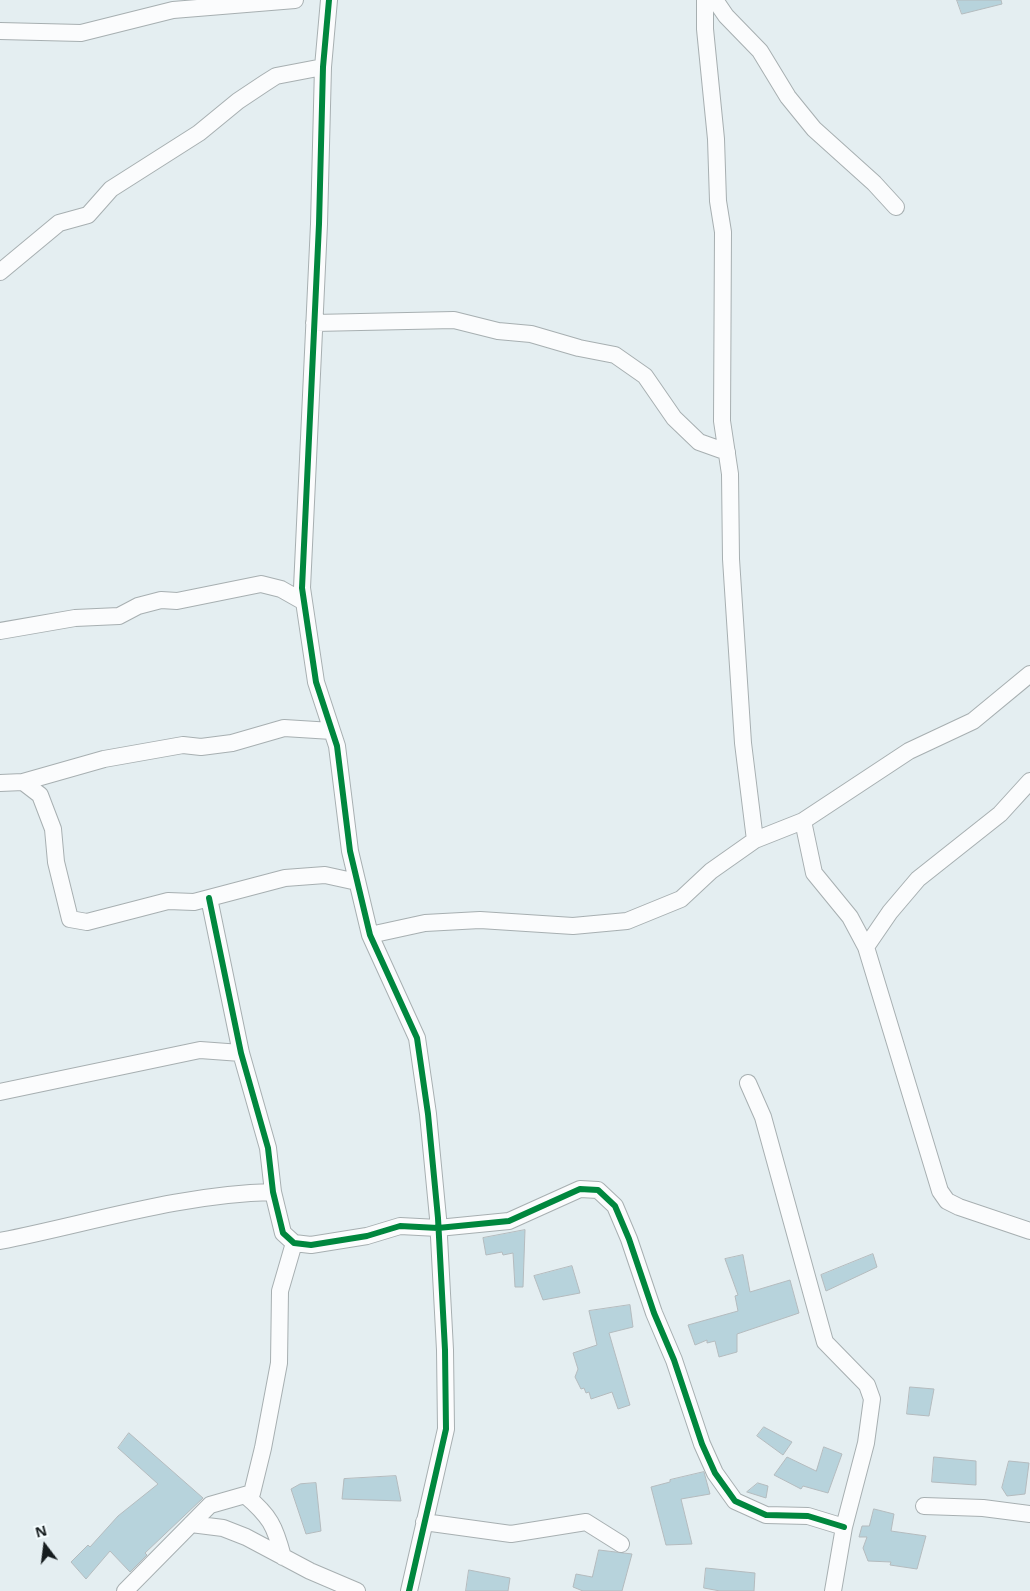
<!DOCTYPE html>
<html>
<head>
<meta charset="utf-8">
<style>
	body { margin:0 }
	#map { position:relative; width:1030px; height:1591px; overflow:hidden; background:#e4eef1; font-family:"Open Sans",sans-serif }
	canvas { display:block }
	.north { position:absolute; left:20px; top:1521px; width:50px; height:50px; -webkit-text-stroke:4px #f4fcfe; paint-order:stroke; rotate:345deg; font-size:14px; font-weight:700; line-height:20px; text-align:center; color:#161d1f }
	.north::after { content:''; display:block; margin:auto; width:18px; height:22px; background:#161d1f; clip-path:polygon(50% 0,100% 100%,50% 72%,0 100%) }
</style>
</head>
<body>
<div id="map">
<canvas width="1030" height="1591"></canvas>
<div class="north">N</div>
</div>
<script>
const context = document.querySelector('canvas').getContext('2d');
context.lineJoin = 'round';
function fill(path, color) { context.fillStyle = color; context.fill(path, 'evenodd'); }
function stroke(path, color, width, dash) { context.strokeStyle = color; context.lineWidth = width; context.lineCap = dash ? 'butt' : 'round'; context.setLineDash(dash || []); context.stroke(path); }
const building = new Path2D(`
	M957,0H1001L1002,4L962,14Z
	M525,1230L523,1287H515L513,1253L503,1255L502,1252L486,1255L483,1238Z
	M873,1254L877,1267L826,1291L821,1275Z
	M743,1255L750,1292L790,1280L799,1313L737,1334V1352L719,1357L715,1341L707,1343V1340L695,1345L688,1325L738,1311L735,1296L738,1295L725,1259Z
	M572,1266L580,1293L543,1300L534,1276Z
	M630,1305L633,1327L609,1333L630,1405L618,1409L612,1392L591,1399L589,1392L586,1393L584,1388L581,1389L575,1377L578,1369L573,1353L597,1345L589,1311Z
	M910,1387L934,1389L929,1416L907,1414Z
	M764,1427L792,1442L783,1455L757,1436Z
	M129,1433L203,1498L145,1553L147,1555L130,1572L110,1551L86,1579L71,1562L88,1545L90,1547L118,1516L158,1484L118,1448Z
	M824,1447L842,1454L828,1493L803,1486L801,1489L774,1475L787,1457L816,1471Z
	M934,1457L976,1461V1485L932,1482Z
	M1009,1461L1029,1463L1025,1494L1007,1496L1002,1488Z
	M704,1472L710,1494L681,1499L692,1544L666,1545L651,1487L670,1482V1480Z
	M396,1476L401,1501L342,1499L344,1479Z
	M316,1483L321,1531L306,1534L291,1489L300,1484Z
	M758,1483L768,1486L766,1498L747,1492Z
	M874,1509L894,1514L891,1531L926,1536L917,1569L890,1565L891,1562L868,1561L863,1548L867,1537H859L862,1526H869Z
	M599,1550L632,1554L622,1591H583L573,1587L576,1574L592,1577Z
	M706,1568L755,1573L754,1591H720L704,1588Z
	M469,1570L510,1578L508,1591H466Z`);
const minor = new Path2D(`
	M329,0L323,67L319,224L302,588L316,682L337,746L350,851L370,935L417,1038L428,1114L438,1218L445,1350L446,1429L409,1591
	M705,0V29L716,139L718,201L723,232L722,421L730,474L731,559L743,743L755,840
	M715,0L726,16L760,51L788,97L814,129L874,183L896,207
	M0,31L81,33L173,10L295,0
	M0,272L59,223L88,215L111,189L199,133L238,101L265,83L276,76L323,67
	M314,323L454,320L498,331L531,334L579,348L615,355L645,376L674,418L699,442L727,452
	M0,631L75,618L119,616L138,606L161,600L177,601L261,584L281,589L304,602
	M23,782L104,759L183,745L201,747L232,743L284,728L332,731
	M0,783L23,782L40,795L53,829L56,862L70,919L87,922L168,901L194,902L285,878L325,875L357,882
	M803,821L814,873L850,917L866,947L940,1191L947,1201L959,1207L1030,1231
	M209,898L241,1053L268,1148L273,1192L283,1233L294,1243L311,1245L367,1236L400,1226L438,1228L509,1221L580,1189L598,1190L615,1206L629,1239L654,1313L674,1360L702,1444L715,1473L735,1501L766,1515L808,1516L844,1527
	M370,935L425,923L480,920L573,926L627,921L681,899L711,871L755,840L803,821L909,751L973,721L1030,674
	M866,947L890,912L918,879L1000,814L1030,781
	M748,1083L763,1117L825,1342L867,1385L872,1399L866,1443L844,1527L833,1591
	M0,1092L200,1050L241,1053
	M0,1241C91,1223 180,1194 273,1192
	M245,1495C270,1516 275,1526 283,1557
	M924,1506L983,1508L1030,1514
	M424,1522L511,1534L586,1522L621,1544
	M191,1524L223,1528L246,1537L310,1571L357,1591
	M125,1591L210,1505L252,1493L263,1448L279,1363L280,1291L294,1243`);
const cycleway = new Path2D(`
	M329,0L323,67L319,224L302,588L316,682L337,746L350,851L370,935L417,1038L428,1114L438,1218L445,1350L446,1429L409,1591
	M209,898L241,1053L268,1148L273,1192L283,1233L294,1243L311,1245L367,1236L400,1226L438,1228L509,1221L580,1189L598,1190L615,1206L629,1239L654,1313L674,1360L702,1444L715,1473L735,1501L766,1515L808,1516L844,1527`);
fill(building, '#b7d3dc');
stroke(building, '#b4bbbe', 1);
stroke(minor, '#a7afb1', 18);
stroke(minor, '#fbfcfd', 16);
stroke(cycleway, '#00873e', 6);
</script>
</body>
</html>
